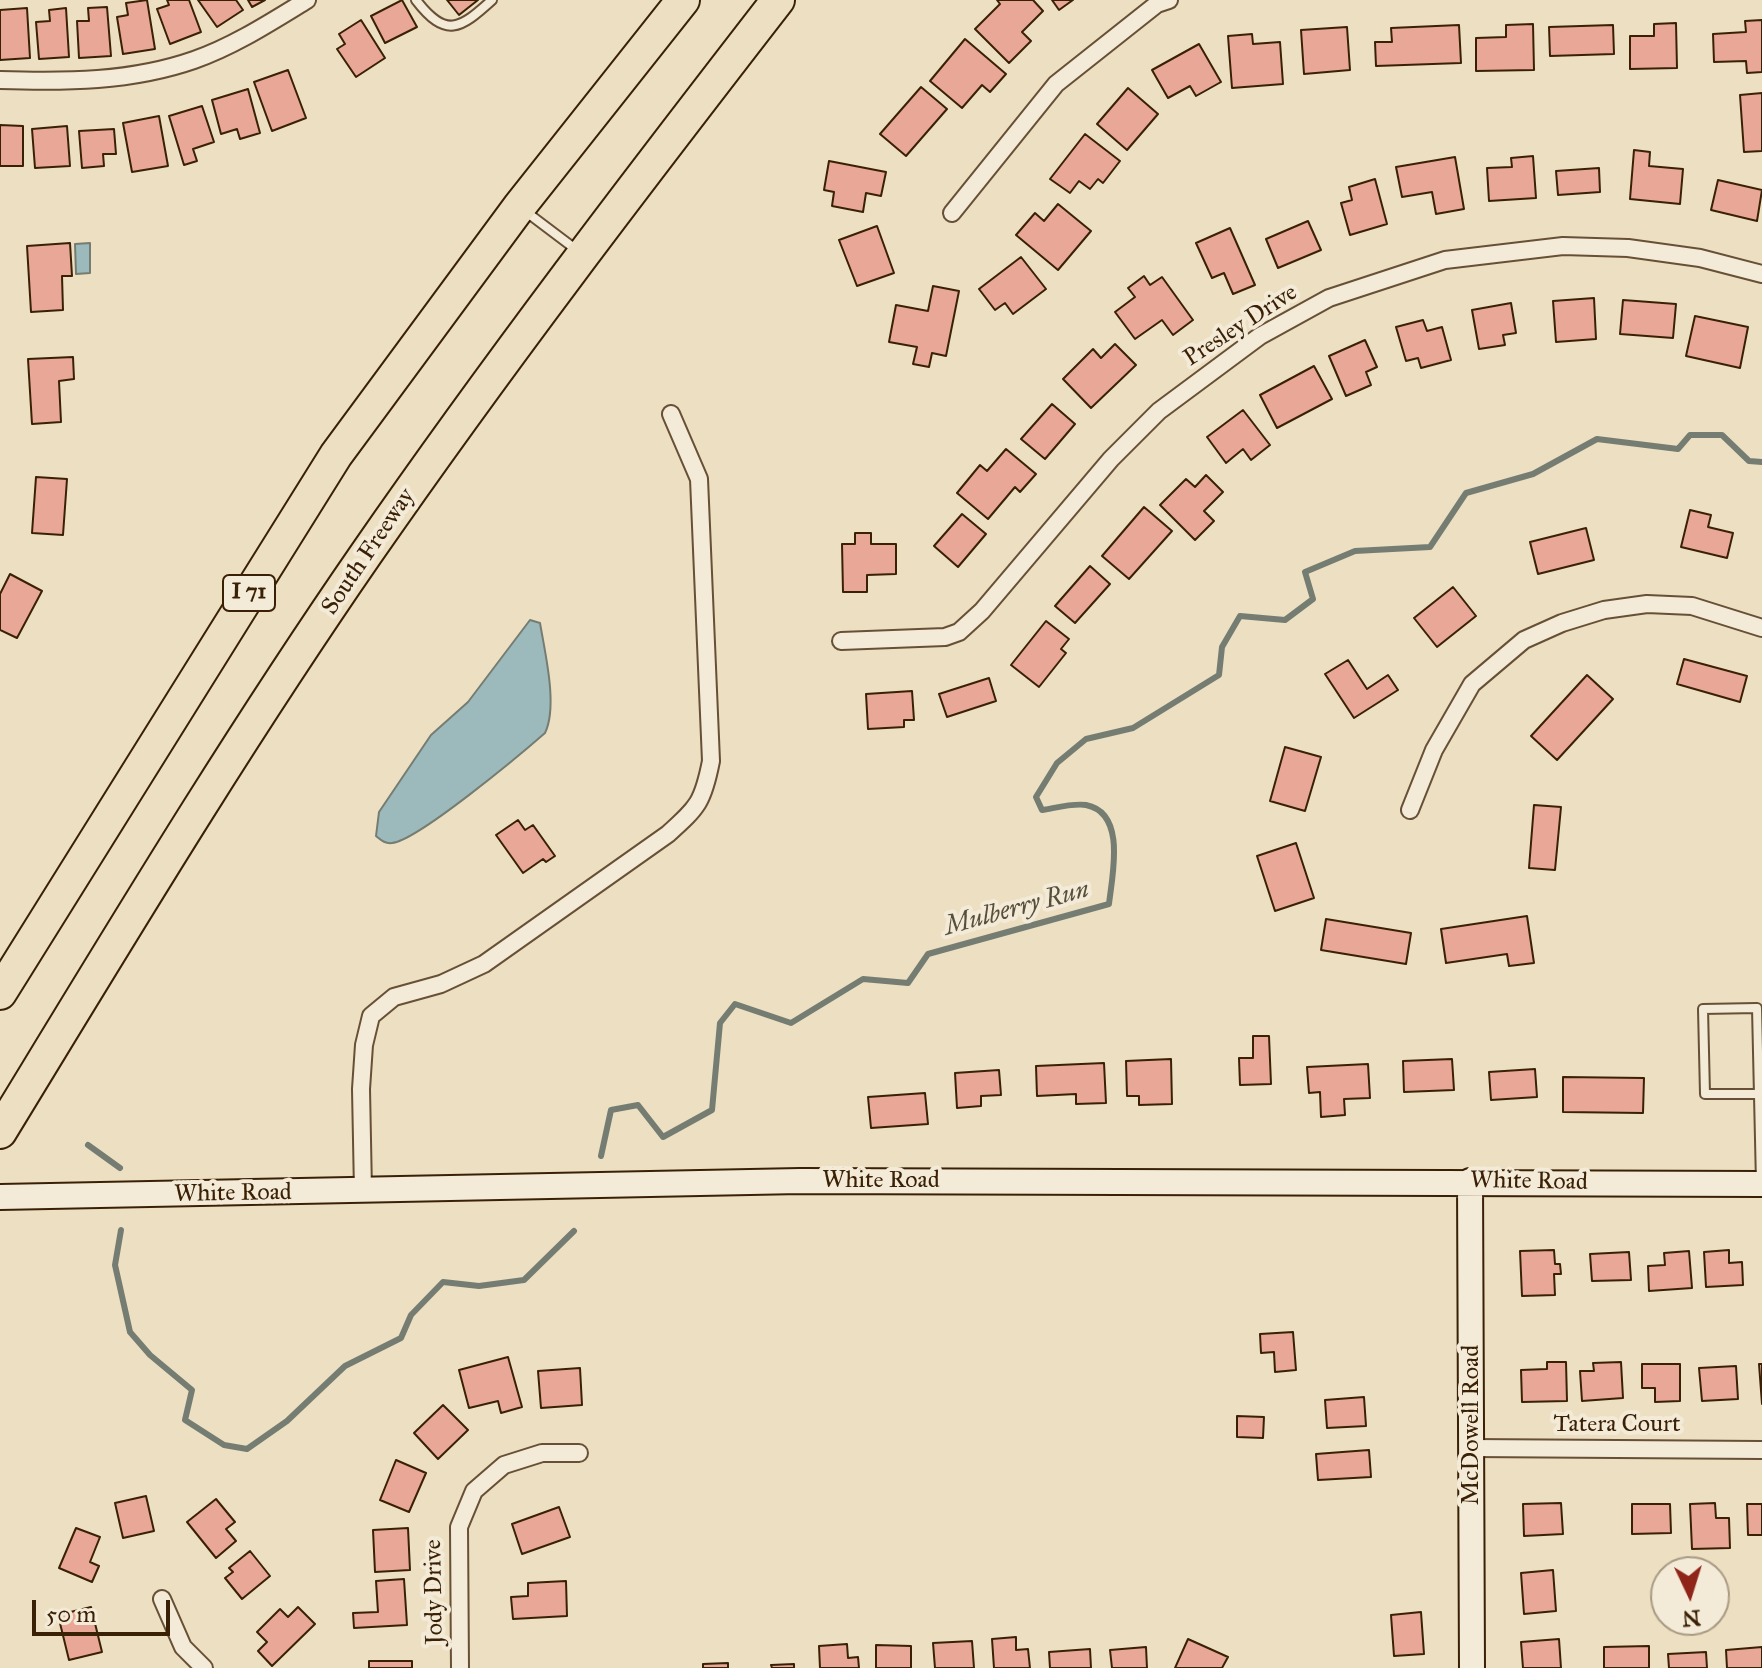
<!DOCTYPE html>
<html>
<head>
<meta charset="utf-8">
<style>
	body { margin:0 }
	#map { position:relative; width:1762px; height:1668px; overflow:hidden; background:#eddfc1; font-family:"IM FELL Great Primer",serif }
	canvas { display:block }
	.north { position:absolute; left:1650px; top:1556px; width:80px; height:80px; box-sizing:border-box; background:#f3ead7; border:2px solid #a99a83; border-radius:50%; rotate:176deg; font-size:22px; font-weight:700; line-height:32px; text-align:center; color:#3a2106 }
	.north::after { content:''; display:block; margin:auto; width:28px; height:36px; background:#8f2418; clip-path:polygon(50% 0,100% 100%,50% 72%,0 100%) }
	.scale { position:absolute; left:32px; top:1600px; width:138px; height:36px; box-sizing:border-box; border:4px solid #3a2106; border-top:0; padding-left:10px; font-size:24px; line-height:28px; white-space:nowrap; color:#3a2106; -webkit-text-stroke:6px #f3ead7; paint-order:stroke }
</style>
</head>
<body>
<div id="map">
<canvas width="1762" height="1668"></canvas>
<div class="north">N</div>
<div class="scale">50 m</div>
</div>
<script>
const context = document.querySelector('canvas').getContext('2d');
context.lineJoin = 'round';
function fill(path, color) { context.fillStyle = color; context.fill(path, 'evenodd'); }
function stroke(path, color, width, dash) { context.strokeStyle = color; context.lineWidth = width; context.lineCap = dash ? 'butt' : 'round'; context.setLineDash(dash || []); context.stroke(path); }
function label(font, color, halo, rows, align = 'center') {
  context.font = font + ' "IM FELL Great Primer",serif'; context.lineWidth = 8; context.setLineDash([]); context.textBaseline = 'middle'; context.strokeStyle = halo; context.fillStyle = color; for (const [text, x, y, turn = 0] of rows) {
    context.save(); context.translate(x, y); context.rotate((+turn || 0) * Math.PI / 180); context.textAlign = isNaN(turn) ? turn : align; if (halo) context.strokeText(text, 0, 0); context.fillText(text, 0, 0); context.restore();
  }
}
const water = new Path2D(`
	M90,243V273L76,274L75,244Z
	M530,620L540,623C545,653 558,706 545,733C521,754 417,841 392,843C385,844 381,840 376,836L379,812L431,735L468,702Z`);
const stream = new Path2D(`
	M88,1145L120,1168
	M601,1156L611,1110L638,1105L663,1137L712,1110L720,1023L735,1004L791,1023L863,979L908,983L928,954L1109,904C1112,876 1127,813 1086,805C1073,803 1055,808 1042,810L1036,797L1057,763L1086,739L1133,728L1219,675L1222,647L1240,616L1285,620L1313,599L1305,572L1355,551L1430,547L1466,493L1533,474L1597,439L1678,449L1690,435H1722L1749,461L1762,462
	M121,1230L115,1265L130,1332L150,1355L192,1390L185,1420L224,1445L247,1449L287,1421L345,1366L401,1338L411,1315L443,1282L479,1286L524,1280L574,1231`);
const building = new Path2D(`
	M147,0L155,49L123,54L117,17L128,15L126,3Z
	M167,0H189L201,32L170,44L157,9L169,5Z
	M198,0H236L243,10L217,27Z
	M248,0H265L252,7Z
	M402,0L417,27L385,43L371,16Z
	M447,0H478L459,15Z
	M997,0H1033L1043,11L1022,32L1031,41L1009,63L975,29L1000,4Z
	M1052,0H1073L1059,10Z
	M107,7L111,56L79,58L77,21H89L88,8Z
	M27,8L30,58L0,60V10Z
	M66,8L69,57L39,59L36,22L50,21L49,10Z
	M361,20L385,58L356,77L337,49L345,44L339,34Z
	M1762,20V72L1747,73L1746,61L1714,62L1713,34L1746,32L1745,21Z
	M1676,23L1677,68L1630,69V36H1654V24Z
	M1533,24L1534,70L1476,71V38L1506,37V25Z
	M1459,25L1461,63L1376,66L1375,42H1392L1391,28Z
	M1613,25L1614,54L1550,56L1549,27Z
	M1347,27L1350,70L1304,74L1301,30Z
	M1252,34L1253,44L1280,42L1283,84L1232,88L1228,36Z
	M965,39L1006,74L990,92L982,85L962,108L930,81Z
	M1199,44L1221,82L1196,96L1190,86L1168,98L1152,70Z
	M288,70L306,118L272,131L254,82Z
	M921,87L947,109L906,156L880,134Z
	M1128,88L1158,114L1127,150L1097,124Z
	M248,89L260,133L240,139L237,129L221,134L212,100Z
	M1762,93V151L1744,152L1740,95Z
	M202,106L214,142L193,149L197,161L184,165L169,116Z
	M159,116L168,166L132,172L123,123Z
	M0,125L23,126V166H0Z
	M67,126L70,166L35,168L32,129Z
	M114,129L116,154H103L104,166L82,168L79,131Z
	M1085,134L1120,161L1103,183L1098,179L1090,189L1079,181L1070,193L1050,179Z
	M1634,150L1650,152L1649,166L1683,169L1680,204L1630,199Z
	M1533,156L1536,198L1489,201L1487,168L1512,167L1511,158Z
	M1455,157L1464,209L1436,214L1432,192L1402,197L1396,167Z
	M829,161L886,172L881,196L866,193L863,212L832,206L834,192L824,190Z
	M1599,168L1600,192L1558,195L1556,171Z
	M1375,179L1387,224L1350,235L1341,203L1352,200L1349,187Z
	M1718,180L1762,190L1757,221L1711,210Z
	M1058,204L1091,231L1058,270L1016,235L1035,213L1044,221Z
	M1308,221L1321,250L1278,268L1266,239Z
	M877,226L894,273L857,286L839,240Z
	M1230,228L1255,285L1233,294L1224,273L1212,278L1196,243Z
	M70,243L72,276H62L63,310L31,312L27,246Z
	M1021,257L1046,289L1013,314L1005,303L995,310L979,289Z
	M1144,276L1150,285L1162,277L1193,320L1173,335L1162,320L1135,339L1115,312L1135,297L1128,288Z
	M933,286L959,291L946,356L932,353L929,367L913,364L917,347L889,342L896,305L928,311Z
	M1594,298L1596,339L1556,342L1553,301Z
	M1623,300L1676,304L1673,338L1620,334Z
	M1511,303L1516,333L1503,335L1505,345L1479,349L1472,310Z
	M1695,316L1748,327L1740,368L1686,356Z
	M1423,320L1427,331L1442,327L1451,360L1421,368L1418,358L1406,361L1396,327Z
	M1365,340L1377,367L1366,372L1371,385L1346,396L1329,356Z
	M1115,344L1136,365L1091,408L1063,379L1093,349L1101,358Z
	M73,357L74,379L59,381L61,422L32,424L28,359Z
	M1314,366L1332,399L1277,428L1260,395Z
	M1052,404L1075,424L1045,459L1021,439Z
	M1243,410L1270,445L1251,460L1243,449L1226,463L1207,437Z
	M1006,449L1036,474L1020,492L1015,487L988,519L957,493L980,465L987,471Z
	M1206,475L1223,492L1204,511L1214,521L1195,540L1160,505L1186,479L1195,487Z
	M36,477L67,479L63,535L32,533Z
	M1144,507L1172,531L1129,579L1102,556Z
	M1690,510L1711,515L1708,527L1733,533L1727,558L1681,547Z
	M962,514L986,534L958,567L934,546Z
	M1586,528L1594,560L1538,574L1530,542Z
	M855,533H871V544H896V574L867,575V592H843L842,544H855Z
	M1090,566L1110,584L1075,623L1055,606Z
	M10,574L42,591L17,638L0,630V594Z
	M1453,587L1476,616L1437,647L1414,618Z
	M1046,621L1069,639L1061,649L1066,653L1039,687L1011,665Z
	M1684,659L1747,676L1740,702L1677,684Z
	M1348,660L1367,689L1388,675L1398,690L1354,718L1325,674Z
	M1587,675L1613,699L1557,760L1531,736Z
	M989,678L996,701L947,717L939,694Z
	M912,691L914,720H904V727L868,729L866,694Z
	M1285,747L1321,757L1305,811L1270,801Z
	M1534,805L1561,807L1555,870L1529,868Z
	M518,820L525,830L533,825L555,856L546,862L543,859L523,873L496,835Z
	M1296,843L1314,898L1275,911L1257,856Z
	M1527,916L1534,963L1509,966L1507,954L1446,963L1441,929Z
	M1326,919L1411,933L1406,964L1321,950Z
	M1253,1036H1269L1271,1084L1240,1085L1239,1058H1253Z
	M1171,1059L1172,1104L1139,1105V1096H1127L1126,1061Z
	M1452,1059L1454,1090L1404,1092L1403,1061Z
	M1104,1063L1106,1103L1076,1104V1094L1037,1096L1036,1066Z
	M1368,1064L1370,1098L1344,1099L1345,1115L1321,1117L1320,1092L1309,1093L1307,1067Z
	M1535,1069L1537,1097L1491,1100L1489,1072Z
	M999,1070L1001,1095L981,1096V1106L957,1108L955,1073Z
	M1563,1077L1644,1078L1643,1113L1563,1112Z
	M925,1093L928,1124L871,1128L868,1097Z
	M1554,1250L1555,1264H1560L1561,1274H1554L1555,1295L1522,1296L1520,1251Z
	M1729,1250V1263L1742,1262L1743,1285L1706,1287L1704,1252Z
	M1689,1251L1692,1288L1649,1291L1648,1266L1665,1265L1664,1253Z
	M1629,1252L1631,1280L1592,1281L1590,1254Z
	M1293,1332L1296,1370L1275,1372L1274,1352L1261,1353L1260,1334Z
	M508,1357L522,1407L501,1413L498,1401L469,1408L459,1370Z
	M1547,1362H1566L1567,1401L1522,1402L1521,1370L1547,1369Z
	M1621,1362L1623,1398L1582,1401L1580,1371H1594L1593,1363Z
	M1642,1364H1680V1401L1655,1402V1388H1642Z
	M1759,1364H1762V1404Z
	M1736,1366L1738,1399L1702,1401L1699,1368Z
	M580,1368L582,1405L541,1408L538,1371Z
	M1364,1397L1366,1426L1327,1428L1325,1400Z
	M443,1405L468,1430L438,1459L414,1433Z
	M1237,1416L1264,1417L1263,1438L1237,1437Z
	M1369,1450L1371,1477L1318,1480L1316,1454Z
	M396,1460L426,1473L409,1512L380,1500Z
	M146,1496L154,1531L123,1538L115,1503Z
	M216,1499L235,1522L226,1529L236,1541L216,1558L187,1522Z
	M1561,1503L1563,1534L1524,1536L1523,1504Z
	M1715,1503L1716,1518H1729L1730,1548L1692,1549L1690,1504Z
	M1632,1504H1670L1671,1533L1632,1534Z
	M1747,1504H1762V1535H1748Z
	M559,1507L570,1537L522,1554L512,1524Z
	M76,1528L100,1537L90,1562L99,1566L92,1582L59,1568Z
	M408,1528L410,1570L375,1572L373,1530Z
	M250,1551L270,1576L242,1599L225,1578L233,1572L229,1568Z
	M1553,1570L1556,1611L1524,1614L1521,1573Z
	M404,1579L407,1625L354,1628L353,1613L378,1612L376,1581Z
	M566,1581L567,1616L513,1619L511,1597L528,1596V1583Z
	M91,1607L102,1652L69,1660L58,1615Z
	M298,1607L315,1624L272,1666L258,1651L267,1642L257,1632L280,1609L288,1617Z
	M1421,1612L1424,1654L1394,1656L1391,1615Z
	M1016,1637V1650L1028,1649L1030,1668H994L992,1639Z
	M1188,1639L1228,1657L1222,1668H1175Z
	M1559,1639L1561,1668H1523L1521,1642Z
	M972,1641L974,1668H935L933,1643Z
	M847,1644L848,1658L858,1657L859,1668H820L819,1646Z
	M876,1645L911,1646V1668H876Z
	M1649,1646V1668H1604V1647Z
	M1146,1647L1147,1668H1112L1110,1650Z
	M1762,1647V1668H1727L1726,1650Z
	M1090,1649L1091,1668H1050L1049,1652Z
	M1706,1652L1707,1668H1669L1668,1654Z
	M369,1661H412V1668H369Z
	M728,1663V1668H703V1664Z
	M794,1664V1668H772L771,1665Z`);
const lane = new Path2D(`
	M416,0C446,39 460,29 492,0
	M525,211L578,251
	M1759,1094H1705L1703,1009L1757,1008L1761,1183`);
const street = new Path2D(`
	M0,80C65,82 131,82 194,60C234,46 271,22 307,0
	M952,213L1056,84L1157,4L1169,0
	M841,641L945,637L959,632L982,611L1111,459L1159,411L1260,336L1329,298L1445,260L1563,246L1628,248L1700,258L1762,274
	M1410,810L1434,750L1472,684L1524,640L1562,623L1604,610L1647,604L1692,606L1762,628
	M363,1191L361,1089L364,1045L371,1016L394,997L441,984L484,964L668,834C698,807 703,802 711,761L699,479L671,414
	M1472,1448L1762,1450
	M162,1599L183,1647L204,1668
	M460,1668L459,1527L474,1491L504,1465L542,1453H579`);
const secondary = new Path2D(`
	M1470,1181L1472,1668
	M0,1197L800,1181L1762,1184`);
const highway = new Path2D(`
	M0,993L336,455L519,207L683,0
	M0,1132C119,937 236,742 366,554C497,365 637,182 778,0`);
const shields = [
	[249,593,52]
];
const shieldNames = [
	["I 71",249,593]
];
const streetNames = [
	["Presley Drive",1241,326,-33],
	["South Freeway",369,552,-56],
	["White Road",881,1181],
	["White Road",1529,1182,1],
	["White Road",233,1194,-1],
	["McDowell Road",1472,1425,-90],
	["Tatera Court",1617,1425],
	["Jody Drive",435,1592,-91]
];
const waterNames = [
	["Mulberry Run",1017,909,-15]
];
fill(water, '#9cbabb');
stroke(water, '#757d73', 2);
stroke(stream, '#757d73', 6);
fill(building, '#e8a797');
stroke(building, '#3a2106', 2);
stroke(lane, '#675035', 12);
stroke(street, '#675035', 20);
stroke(secondary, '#3a2106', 28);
stroke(highway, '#3a2106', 36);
stroke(lane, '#f3ead7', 8);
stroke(street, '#f3ead7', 16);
stroke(secondary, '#f3ead7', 24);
stroke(highway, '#eddfc1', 32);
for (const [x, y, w] of shields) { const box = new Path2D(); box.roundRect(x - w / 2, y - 18, w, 36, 6); context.fillStyle = '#f3ead7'; context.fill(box); stroke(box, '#3a2106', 2); }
label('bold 22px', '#3a2106', null, shieldNames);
label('24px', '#3a2106', '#f3ead7', streetNames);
label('italic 26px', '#574f3c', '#f3ead7', waterNames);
</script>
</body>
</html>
